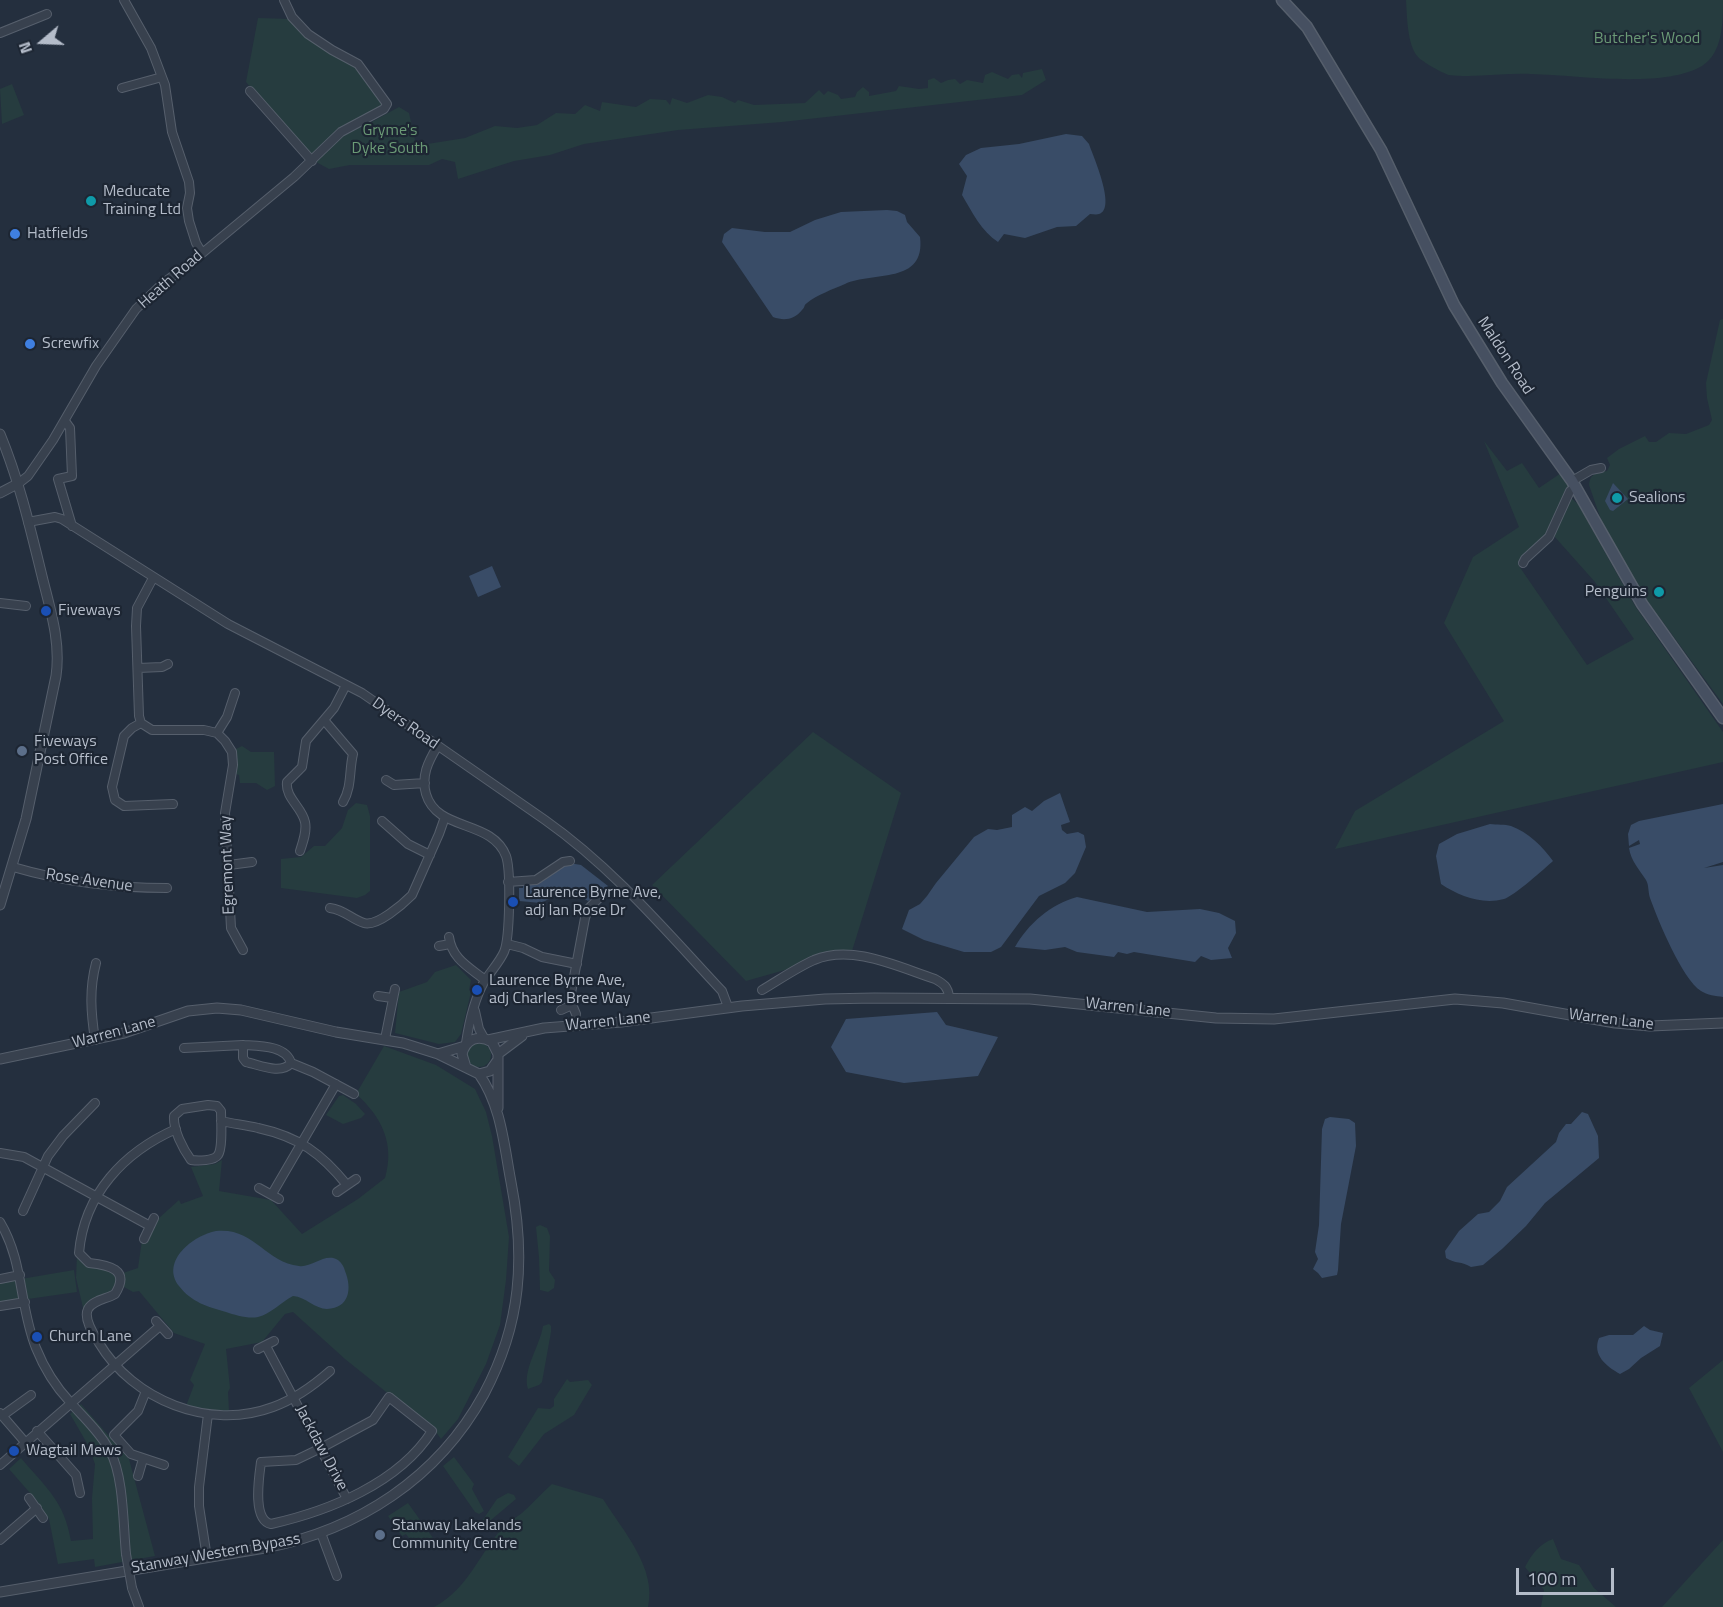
<!DOCTYPE html>
<html>
<head>
<meta charset="utf-8">
<style>
	body { margin:0 }
	#map { position:relative; width:1723px; height:1607px; overflow:hidden; background:#242f3e; font-family:"Titillium Web",sans-serif }
	canvas { display:block }
	.north { position:absolute; left:12px; top:12px; width:60px; height:60px; -webkit-text-stroke:4px #1d2633; paint-order:stroke; rotate:251deg; font-size:16px; font-weight:700; line-height:24px; text-align:center; color:#b4bcc9 }
	.north::after { content:''; display:block; margin:auto; width:21px; height:27px; background:#b4bcc9; clip-path:polygon(50% 0,100% 100%,50% 72%,0 100%) }
	.scale { position:absolute; left:1516px; top:1568px; width:98px; height:27px; box-sizing:border-box; border:3px solid #b4bcc9; border-top:0; padding-left:8px; font-size:18px; line-height:21px; white-space:nowrap; color:#b4bcc9; -webkit-text-stroke:4px #1d2633; paint-order:stroke }
</style>
</head>
<body>
<div id="map">
<canvas width="1723" height="1607"></canvas>
<div class="north">N</div>
<div class="scale">100 m</div>
</div>
<script>
const context = document.querySelector('canvas').getContext('2d');
context.lineJoin = 'round';
function fill(path, color) { context.fillStyle = color; context.fill(path, 'evenodd'); }
function stroke(path, color, width, dash) { context.strokeStyle = color; context.lineWidth = width; context.lineCap = dash ? 'butt' : 'round'; context.setLineDash(dash || []); context.stroke(path); }
function label(font, color, halo, rows, align = 'center') {
  context.font = font + ' "Titillium Web",sans-serif'; context.lineWidth = 4.5; context.setLineDash([]); context.textBaseline = 'middle'; context.strokeStyle = halo; context.fillStyle = color; for (const [text, x, y, turn = 0] of rows) {
    context.save(); context.translate(x, y); context.rotate((+turn || 0) * Math.PI / 180); context.textAlign = isNaN(turn) ? turn : align; if (halo) context.strokeText(text, 0, 0); context.fillText(text, 0, 0); context.restore();
  }
}
const green = new Path2D(`
	M1406,0H1723C1723,22 1723,53 1702,66C1663,89 1577,75 1531,74C1505,73 1474,78 1449,75C1444,74 1421,61 1418,57C1407,45 1407,15 1406,0Z
	M258,18L291,19L350,59L387,104L312,158L246,82Z
	M1042,69L1046,80L1022,95L782,122L678,130L584,144L550,155L514,161L458,179L455,162L442,159L429,165H350L329,169L316,162L349,130L368,124L399,107L409,113L417,149L421,145L465,138L495,126L517,128L537,125L556,113L575,114L585,105L600,111L602,102L636,107L650,99L666,100L670,105L672,98L687,103L708,95L722,97L735,103L738,100L754,105L805,103L819,90L824,95L828,91L838,95L841,99L855,97L857,92L863,87L869,92V96L896,91L899,86L919,89L928,88V80L934,78L941,83L948,80L955,79L960,84L967,80L983,83L985,75L992,72L1008,79L1012,75L1019,74L1022,78L1023,73Z
	M12,84L24,115L2,124L0,89Z
	M1723,319V704L1643,595L1607,537L1589,485C1590,473 1597,473 1607,471L1610,465L1607,458L1619,449L1645,436L1649,442H1656L1669,433L1686,434L1709,425L1712,420L1707,398L1706,383L1720,320Z
	M1484,441L1507,471L1522,463L1539,488L1561,473L1570,487L1546,535L1519,566L1587,665L1634,639L1595,582L1554,536L1570,497L1578,504L1635,606L1723,732V762L1335,849L1355,811L1504,721L1444,623L1473,557L1519,527Z
	M813,732L901,793L852,951L746,981L652,885Z
	M242,746L251,752H274L275,786L267,790L256,783H240L239,775L236,774L234,750Z
	M356,803L367,805L370,816V891L365,895L357,898L281,888V859L301,857L314,846H325L342,828L348,810Z
	M456,965L471,980L469,990L471,992L461,1034L455,1042L439,1044L395,1033L399,992L427,982L435,972Z
	M467 1055a12 12 0 1 1 24 0a12 12 0 1 1-24 0Z
	M384,1046L436,1065L475,1089L486,1112L492,1136L509,1237L506,1280L500,1325L486,1364L458,1419L441,1439L436,1432L345,1359L293,1312L285,1314L262,1342L226,1349L230,1388L228,1392L229,1411L208,1410L186,1406L194,1385L190,1380L205,1344L174,1333L139,1291L133,1292L124,1287L123,1273L138,1268L142,1240L148,1241L159,1218L179,1200L181,1204L203,1196L191,1167L215,1164L222,1160L219,1191L271,1200L302,1234L358,1199L385,1178C395,1144 382,1117 356,1094Z
	M343,1095L356,1104L365,1114L361,1118L343,1124L326,1115L339,1096Z
	M540,1225L547,1228L550,1236L549,1271L555,1280L554,1288L548,1292L540,1290L539,1257L536,1227Z
	M77,1254C85,1266 93,1265 105,1269C137,1279 93,1305 84,1312L76,1278Z
	M74,1270L77,1292L0,1303V1282L11,1277L15,1280Z
	M549,1324L551,1326V1332L542,1382L539,1385L528,1389C522,1370 540,1346 543,1326Z
	M1723,1360V1452L1689,1388Z
	M567,1379L570,1382L588,1380L592,1385L574,1415L544,1434L519,1466L508,1457L538,1408L550,1409L554,1406V1399Z
	M81,1404L129,1459L155,1556L95,1567L94,1559L58,1564L49,1519L37,1501L9,1469L21,1458C46,1488 64,1500 71,1541L93,1539L92,1498L95,1464L88,1445L70,1414Z
	M454,1457L474,1484L472,1489L484,1511L479,1514L475,1512L443,1466Z
	M552,1484L603,1499C623,1531 657,1568 648,1607H434C468,1589 479,1554 503,1527C508,1522 516,1518 522,1513C532,1504 542,1493 552,1484Z
	M508,1493L514,1495L516,1499L485,1525L482,1521L497,1499Z
	M408,1503L433,1538L417,1549L406,1534L402,1536L388,1516Z
	M1553,1539L1561,1559L1579,1565L1594,1588L1616,1607H1541L1544,1590L1525,1567C1532,1554 1539,1544 1553,1539Z
	M1723,1540V1607H1662Z`);
const water = new Path2D(`
	M1066,134L1082,136L1089,144C1093,156 1117,209 1099,214C1096,215 1093,214 1090,214L1076,226L1057,227L1025,238L1004,234L998,242C982,232 972,212 962,195L967,176L959,164L966,155L981,148L1019,144Z
	M887,210L897,211L905,215L907,222L920,237C926,285 873,271 845,284C833,289 817,295 807,303C803,306 806,306 802,310C794,320 784,321 773,317L722,242L724,234L732,228L765,232H790L815,220L841,212Z
	M1613,483L1628,499L1613,511L1610,510L1605,501Z
	M492,566L501,587L478,597L469,576Z
	M1060,793L1070,822L1061,825L1062,830L1067,834L1078,832L1084,835L1086,847L1075,873L1065,883L1039,896L1001,947L991,952H964L924,940L902,929L909,910L920,904L927,896L936,883L974,837L988,829L997,830L1012,827V815L1025,807L1032,811L1044,801Z
	M1723,804V862L1704,868L1723,865V997C1716,996 1707,995 1701,991C1682,979 1658,920 1650,898C1648,892 1649,885 1646,880C1639,869 1631,861 1629,848L1640,844L1639,840L1629,846L1628,834L1631,825L1639,821Z
	M1490,824C1497,825 1505,824 1511,826C1528,832 1543,847 1553,861C1544,869 1514,896 1504,899C1482,905 1459,896 1441,884L1436,856L1439,844L1457,834Z
	M569,863L581,865L608,886L588,901L569,889L541,903L519,901V888H523V885L561,865Z
	M1077,897L1147,912L1200,909L1219,913L1235,921L1236,933L1228,948L1232,958L1211,960L1201,956L1195,962L1134,952L1127,954L1118,952L1114,957L1077,952L1065,947L1045,950L1015,947C1028,924 1051,904 1077,897Z
	M937,1012L946,1025L998,1037L978,1076L904,1083L846,1072L831,1047L846,1019Z
	M1582,1112L1588,1114L1598,1136L1599,1158L1545,1203L1526,1226L1502,1249L1483,1265L1471,1267C1462,1261 1455,1264 1446,1258L1445,1251L1459,1231L1478,1214L1489,1212L1500,1201L1507,1187L1556,1142L1559,1133L1566,1124H1571Z
	M1330,1117L1349,1119L1355,1123L1356,1146L1341,1224L1338,1270L1337,1275L1322,1278L1318,1273L1313,1269L1318,1259L1315,1252L1319,1225L1322,1129L1325,1119Z
	M216,1231C254,1227 265,1262 299,1266C312,1268 325,1252 338,1260C342,1263 344,1267 345,1271C352,1288 350,1308 327,1309C315,1309 306,1297 293,1296C281,1302 271,1314 258,1317C248,1319 235,1315 226,1312C208,1307 191,1302 179,1286C160,1261 194,1235 216,1231Z
	M1644,1326L1650,1330L1663,1333L1660,1346L1641,1358L1629,1369L1620,1374C1606,1366 1592,1355 1599,1338L1609,1335H1633Z`);
const minor = new Path2D(`
	M124,0L151,48L165,85L172,132L189,182L190,193L187,208L189,221L196,243L202,253
	M0,33L47,14
	M122,88L162,77
	M250,91L312,161
	M65,421L70,428L72,476L58,479L72,526
	M1572,481L1591,470L1601,468
	M19,483L28,476L53,440L96,366L136,309L161,285L194,260L294,177L341,132L384,109L387,104L358,64L332,50L308,34L292,17L284,0
	M28,522L55,517L62,519L228,624L362,693L545,820C613,868 666,931 722,991L728,1007
	M1523,563L1525,559L1549,537L1570,491L1576,487
	M153,578L137,608L136,626L139,716L141,723L152,730H204L217,733L225,741L232,752L233,765L225,813L231,928L243,950
	M0,603L26,606
	M138,668L162,667L168,664
	M324,720L353,754C349,770 352,787 343,802
	M141,723L132,728L124,736L112,787L115,800L124,806L173,804
	M217,733L227,717L235,693
	M437,747C428,762 421,776 426,794C437,832 492,819 506,856C511,870 510,938 504,952C499,963 490,972 484,982C474,1000 469,1023 466,1043
	M386,780L394,785L425,783
	M382,821L408,844L430,855
	M300,851C303,842 307,831 305,822C302,807 285,798 287,782L302,767L306,741L334,708L346,685
	M229,865L252,862
	M13,867C64,882 114,888 167,888
	M508,882L536,880L563,862L570,861
	M330,908C345,910 351,919 364,923C377,927 403,904 412,895L439,834L445,817
	M449,937C452,959 469,967 485,980
	M507,944L523,948L542,957L577,964
	M439,946L450,944
	M762,990C779,980 796,968 814,960C853,944 898,967 935,979C944,984 948,987 949,997
	M378,996L392,998
	M561,1010L572,1005
	M475,1011L479,1029L484,1038
	M576,1014L571,1002V993L585,918L589,908L602,895
	M385,1039L395,989
	M95,1040C91,1013 89,990 96,963
	M184,1048L243,1045
	M291,1063C281,1075 260,1065 246,1062L243,1058V1045C258,1046 286,1045 291,1063L313,1072L354,1094
	M208,1105L217,1106L221,1111C221,1120 223,1148 218,1155C214,1161 198,1161 191,1160C183,1149 173,1130 174,1116L182,1109Z
	M221,1121C234,1124 246,1125 258,1128C299,1137 321,1153 347,1185
	M176,1129C124,1152 84,1194 79,1253L89,1263C108,1265 131,1269 115,1294C107,1299 93,1300 88,1309C83,1319 94,1335 99,1343C133,1400 209,1431 273,1407C295,1399 313,1386 330,1371
	M0,1153L24,1157L150,1226
	M259,1188L279,1199
	M337,1192L356,1179
	M272,1194L336,1084
	M23,1211L48,1156L63,1136L95,1103
	M0,1222C24,1262 19,1306 36,1348C44,1368 55,1386 70,1402C84,1418 100,1432 110,1451C124,1477 123,1524 126,1554
	M144,1239L154,1218
	M0,1279L20,1275
	M0,1306L25,1302
	M156,1321L168,1334
	M266,1346L347,1499
	M258,1349L274,1341
	M146,1391L138,1411L114,1435L131,1454L164,1465
	M389,1397L432,1431C399,1483 329,1511 271,1524C252,1520 259,1477 261,1462L296,1460L321,1448L373,1420Z
	M0,1413L25,1442
	M2,1416L31,1395
	M37,1431L76,1475L80,1493
	M0,1465L160,1326
	M138,1476L143,1459
	M29,1498L43,1518
	M321,1533L337,1576
	M0,1540L37,1508
	M207,1558L199,1506V1487L208,1414
	M132,1588L139,1607`);
const tertiary = new Path2D(`
	M0,434C19,480 30,527 42,576C50,609 61,641 56,676L26,819L0,905
	M0,493L19,483
	M488,1040L544,1028L621,1022L742,1006L825,999L874,998L1030,999L1216,1018L1274,1019L1455,999L1503,1003L1615,1023L1650,1026L1723,1023
	M438,1054L465,1046
	M498,1054L522,1036
	M0,1059L124,1033L188,1011L217,1008L241,1010L336,1032L403,1043L438,1054L479,1074L490,1071L497,1061
	M466,1067L462,1054C466,1039 478,1034 492,1042L498,1054V1108
	M0,1592L265,1548C358,1530 438,1478 484,1394C501,1362 513,1327 517,1290C521,1254 518,1218 511,1182C504,1145 501,1105 479,1074`);
const secondary = new Path2D(`
	M1282,0L1307,27L1381,150L1454,305L1502,383L1572,481L1642,604L1723,718`);
const minorBridge = new Path2D(`
	M126,1554L132,1588`);
const markers = [
	[91,201,6,"#0f9aa8"],
	[15,234,6,"#3f7fe0"],
	[30,344,6,"#3f7fe0"],
	[1617,498,6,"#0f9aa8"],
	[1659,592,6,"#0f9aa8"],
	[46,611,6,"#1a4fb4"],
	[22,751,6,"#5c6f8a"],
	[513,902,6,"#1a4fb4"],
	[477,990,6,"#1a4fb4"],
	[37,1337,6,"#1a4fb4"],
	[14,1451,6,"#1a4fb4"],
	[380,1535,6,"#5c6f8a"]
];
const parkNames = [
	["Butcher's Wood",1647,39],
	["Gryme's",390,131],
	["Dyke South",390,149]
];
const poiNames = [
	["Meducate",103,192],
	["Training Ltd",103,210],
	["Hatfields",27,234],
	["Screwfix",42,344],
	["Sealions",1629,498],
	["Penguins",1647,592,"right"],
	["Fiveways",58,611],
	["Fiveways",34,742],
	["Post Office",34,760],
	["Laurence Byrne Ave,",525,893],
	["adj Ian Rose Dr",525,911],
	["Laurence Byrne Ave,",489,981],
	["adj Charles Bree Way",489,999],
	["Church Lane",49,1337],
	["Wagtail Mews",26,1451],
	["Stanway Lakelands",392,1526],
	["Community Centre",392,1544]
];
const streetNames = [
	["Heath Road",171,280,-41],
	["Maldon Road",1505,356,57],
	["Dyers Road",405,724,35],
	["Egremont Way",228,865,-92],
	["Rose Avenue",89,881,8],
	["Warren Lane",1128,1008,6],
	["Warren Lane",1611,1020,7],
	["Warren Lane",608,1022,-6],
	["Warren Lane",114,1033,-15],
	["Jackdaw Drive",321,1448,62],
	["Stanway Western Bypass",216,1554,-10]
];
fill(green, '#263c3f');
fill(water, '#394c67');
stroke(minor, '#565f6c', 10);
stroke(tertiary, '#565f6c', 11);
stroke(secondary, '#565f6c', 13);
stroke(minor, '#38414e', 8);
stroke(tertiary, '#38414e', 9);
stroke(secondary, '#465061', 10);
stroke(minorBridge, '#565f6c', 10, []);
stroke(minorBridge, '#38414e', 8);
for (const [x, y, r, color] of markers) { const dot = new Path2D(); dot.arc(x, y, r, 0, 2 * Math.PI); context.fillStyle = color; context.fill(dot); stroke(dot, '#1d2633', 2); }
label('16px', '#6b9a76', '#1d2633', parkNames);
label('16px', '#b4bcc9', '#1d2633', poiNames, 'left');
label('16px', '#b4bcc9', '#1d2633', streetNames);
</script>
</body>
</html>
